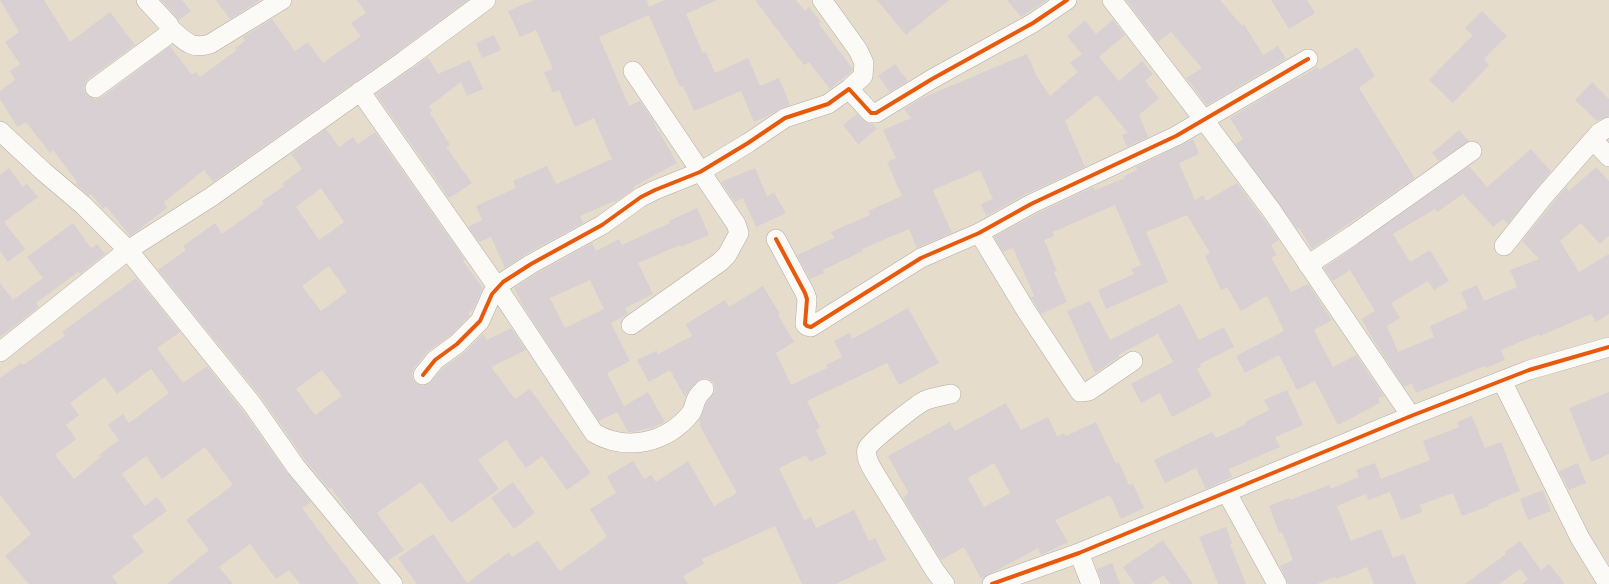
<!DOCTYPE html>
<html>
<head>
<meta charset="utf-8">
<style>
	body { margin:0 }
	canvas { display:block; background:#e6dccb }
</style>
</head>
<body>
<canvas width="1609" height="584"></canvas>
<script>
const context = document.querySelector('canvas').getContext('2d');
context.lineJoin = 'round';
function fill(path, color) { context.fillStyle = color; context.fill(path, 'evenodd'); }
function stroke(path, color, width, dash) { context.strokeStyle = color; context.lineWidth = width; context.lineCap = dash ? 'butt' : 'round'; context.setLineDash(dash || []); context.stroke(path); }
const building = new Path2D(`
	M0,0H44L70,42L110,12L135,45L88,79L85,83L84,89L86,94L90,98L96,99L102,97L170,46L192,75L196,72L200,77L237,50L235,48L245,41L243,37L272,19L295,51L308,42L323,63L361,36L351,23L366,13L357,0H468L399,51L213,182L204,170L164,202L167,208L130,236L106,206L103,209L91,194L89,196L78,186L76,183L77,182L53,150L50,153L26,122L17,127L0,99V91L15,80L10,71L20,64L5,42L19,32Z
	M161,0H182L191,11L179,20Z
	M216,0H258L259,1L230,19Z
	M534,0H647L649,7L665,0H717L686,14L703,53L706,52L715,73L748,58L760,86L779,78L790,105L781,108L770,115L754,122L741,91L694,111L683,86L680,87L649,15L599,37L629,106L640,101L653,120L658,132L659,131L677,163L633,187L634,189L615,202L614,201L580,216L583,223L526,254L505,268L491,237L479,242L468,227L482,220L476,206L516,188L513,181L547,166L556,184L612,159L594,118L575,127L559,90L553,93L544,72L553,69L536,30L520,37L508,11Z
	M755,0H796L805,11L809,7L821,22L818,23L853,69L852,71L830,89L809,62L804,65Z
	M877,0H949L906,35Z
	M1007,0H1047L1021,17Z
	M1126,0H1220L1242,26L1244,24L1263,55L1278,46L1286,59L1207,105L1186,78L1202,68L1171,32L1158,42Z
	M1271,0H1307L1315,13L1289,29Z
	M1482,11L1507,36L1484,59L1489,65L1453,103L1429,80L1473,35L1465,28Z
	M1085,20L1096,34L1113,20L1125,35L1099,57L1119,81L1142,61L1153,74L1145,81L1159,98L1139,115L1148,137L1127,147L1122,135L1128,133L1097,95L1065,121L1085,167L1026,194L986,216L981,204L993,199L980,170L933,190L952,233L917,248L909,229L862,249L863,251L823,270L824,273L810,279L797,255L834,238L831,232L870,215L868,211L902,196L887,162L896,158L883,130L911,118L904,109L922,98L1027,54L1037,77L1050,96L1078,72L1070,63L1082,54L1067,36Z
	M494,35L501,50L482,58L476,43Z
	M1357,47L1375,76L1359,88L1415,178L1312,249L1299,228L1297,229L1235,144L1243,139L1230,118L1297,78L1298,79L1317,67L1319,70Z
	M428,57L438,74L470,60L483,89L467,96L461,82L429,106L432,111L430,113L450,145L446,147L472,183L449,198L376,94Z
	M895,64L908,81L890,92L878,76Z
	M1592,82L1609,99V116L1597,121L1575,100Z
	M857,114L866,123L873,124L877,129L858,144L843,125Z
	M326,129L339,147L353,137L358,144L375,132L465,260L463,261L483,288L473,310L468,313L470,316L450,336L428,351L414,368L412,374L413,379L416,383L422,386L427,385L431,382L443,368L465,352L483,334L487,340L511,328L526,350L491,367L515,399L530,389L591,473L567,490L542,456L526,468L506,440L478,460L499,489L451,523L421,482L377,513L404,550L388,561L355,521L331,488L329,489L305,460L261,397L158,270L186,250L183,246L215,223L222,234L264,204L262,201L284,186L283,183L302,169L291,154ZM321,188L344,222L319,240L296,207ZM329,266L347,292L321,311L302,286ZM322,370L342,396L315,415L296,389Z
	M1459,130L1469,141L1439,161L1432,153Z
	M1193,139L1199,154L1179,163L1195,200L1203,195L1206,201L1237,183L1279,240L1271,245L1277,255L1271,258L1291,292L1308,284L1332,320L1314,330L1333,367L1356,355L1384,396L1378,398L1380,403L1338,425L1315,381L1297,390L1279,355L1245,373L1236,356L1284,331L1267,296L1241,311L1227,287L1221,290L1205,256L1210,253L1187,215L1146,232L1168,282L1106,309L1098,290L1134,274L1131,269L1141,265L1115,205L1053,232L1054,236L1044,240L1057,271L1054,272L1067,302L1041,314L1031,297L1034,296L1013,248L1003,252L994,237L1036,214L1093,187L1095,190L1125,178L1124,176L1137,170L1136,167Z
	M1531,149L1551,171L1508,224L1503,219L1493,227L1463,194L1437,212L1435,209L1393,234L1410,262L1430,250L1449,281L1434,290L1428,281L1391,303L1400,318L1387,326L1398,352L1434,337L1430,326L1468,309L1461,292L1477,285L1484,301L1517,287L1510,270L1539,259L1522,241L1566,187L1569,191L1596,167L1609,181V236L1600,244L1581,223L1560,241L1579,272L1609,254V314L1596,322L1591,314L1540,336L1539,334L1501,350L1505,360L1486,368L1485,366L1416,393L1412,383L1404,387L1376,344L1361,319L1375,311L1350,270L1333,281L1324,268L1469,166L1487,187Z
	M9,168L23,187L27,184L38,197L4,222L25,249L8,262L0,251V175Z
	M755,168L767,196L774,193L786,213L756,227L743,198L735,202L721,182Z
	M697,208L709,235L681,247L680,245L638,263L653,294L625,308L628,314L611,323L630,361L607,373L624,406L648,392L665,422L654,427L633,432H628L617,412L599,421L523,306L514,288L537,273L592,243L596,251L619,239L622,245L670,223L669,221ZM590,280L604,309L565,328L550,298Z
	M73,223L91,248L97,244L105,254L80,274L78,272L36,303L39,307L0,337V283L13,300L43,278L27,257Z
	M136,278L180,332L157,348L183,383L207,366L243,411L287,473L311,502L302,508L359,584H300L289,570L276,579L250,544L219,567L233,584H167L209,550L186,520L233,485L205,447L162,479L146,456L122,474L145,506L157,497L167,511L132,536L144,552L112,576L118,584H29L5,556L31,534L0,495V378L21,363L23,365L65,336L62,332ZM151,369L169,393L129,423L123,414L108,425L119,440L99,455L101,457L74,479L55,455L76,439L66,425L79,415L70,403L105,377L117,394Z
	M763,286L780,314L778,315L794,342L776,353L791,385L827,368L826,365L842,357L834,341L849,333L852,339L908,308L939,363L899,385L887,363L807,401L820,428L816,430L827,454L810,462L806,455L779,468L804,520L811,517L816,528L854,510L869,541L875,538L886,560L836,584H802L775,526L702,559L704,564L683,576L688,584H417L398,558L433,534L467,583L509,552L512,557L538,541L560,571L607,537L590,509L616,493L607,476L633,461L644,479L651,475L656,482L688,461L714,506L737,493L699,424L701,423L699,420L706,404L715,391L714,384L710,380L706,378L699,379L691,388L685,397L670,370L649,382L637,360L656,351L658,354L692,336L686,324L725,300L729,307Z
	M1090,301L1110,340L1180,304L1199,340L1224,327L1234,347L1200,364L1201,366L1197,369L1212,396L1172,417L1160,393L1141,403L1131,384L1173,362L1158,334L1118,355L1119,357L1095,373L1067,311Z
	M1287,390L1303,425L1275,437L1280,447L1229,469L1232,477L1206,489L1196,468L1165,483L1154,460L1212,432L1216,438L1246,424L1245,422L1269,410L1264,400Z
	M1609,392V454L1591,462L1569,408Z
	M1006,403L1021,430L1048,417L1057,436L1064,433L1066,436L1096,422L1116,464L1119,462L1129,485L1133,484L1144,508L1121,519L1110,495L1055,520L1068,542L1041,555L1038,548L981,579L964,547L941,560L903,498L908,494L907,490L888,456L950,422L955,431ZM994,463L1010,493L984,507L968,478Z
	M1472,416L1485,448L1501,442L1520,491L1488,504L1489,506L1462,516L1453,493L1420,505L1422,512L1401,520L1390,492L1368,500L1366,494L1337,506L1351,541L1381,529L1393,558L1404,554L1416,584H1374L1367,567L1336,579L1335,577L1317,584H1288L1280,566L1293,560L1282,532L1279,533L1269,506L1289,498L1290,500L1329,485L1330,489L1359,477L1356,470L1375,463L1381,479L1430,460L1423,441L1459,427L1457,422Z
	M1578,463L1586,483L1569,490L1559,471Z
	M513,482L535,513L514,529L491,498Z
	M1543,490L1551,511L1528,520L1520,499Z
	M1226,527L1232,543L1230,544L1246,584H1218L1199,537Z
	M1163,540L1193,584H1170L1164,575L1150,584H1135L1123,567Z
	M1520,541L1541,570L1549,564L1565,584H1522L1528,579L1520,569L1499,584H1465L1506,554L1505,552Z
	M1112,563L1120,584H1102L1097,569Z`);
const street = new Path2D(`
	M822,0L858,50L864,63L863,76L849,89
	M1112,0L1204,120L1272,211L1411,416
	M171,29C185,41 191,50 210,44L282,0
	M95,88L170,33L171,29L169,25L146,0
	M360,91L498,288L594,433C627,452 667,443 691,413C694,409 694,403 697,398C698,395 702,392 704,389
	M0,131L44,172L83,205L128,250L252,404L296,467L393,584
	M1593,140L1609,157
	M979,233L1027,312L1080,392L1089,391L1133,361
	M776,239L805,293L807,299L805,324L807,326L811,327L921,258L979,233L1031,204L1176,136L1308,59
	M1504,246L1543,197L1599,133L1609,127
	M1308,265L1353,235L1472,151
	M631,325L720,262L727,255L739,233L736,224L633,71
	M0,352L128,250L211,197L405,60L486,0
	M423,375L435,360L457,344L480,321L492,294L503,282L531,264L602,225L641,197L655,190L700,172L748,143L785,118L828,104L849,89L871,113H876L932,79L1033,23L1067,0
	M1502,381L1580,538L1608,584
	M1227,493L1277,584
	M1079,553L1091,584
	M945,584L935,571L874,472C870,465 865,457 867,449C870,441 915,406 924,401C933,397 942,396 951,394
	M992,584L1079,553L1411,416L1529,370L1609,347`);
const cycleway = new Path2D(`
	M776,239L805,293L807,299L805,324L807,326L811,327L921,258L979,233L1031,204L1176,136L1308,59
	M423,375L435,360L457,344L480,321L492,294L503,282L531,264L602,225L641,197L655,190L700,172L748,143L785,118L828,104L849,89L871,113H876L932,79L1033,23L1067,0
	M992,584L1079,553L1411,416L1529,370L1609,347`);
fill(building, '#d8d0d3');
stroke(street, '#b1aba3', 20);
stroke(street, '#fbfaf7', 19);
stroke(cycleway, '#e8590c', 4);
</script>
</body>
</html>
